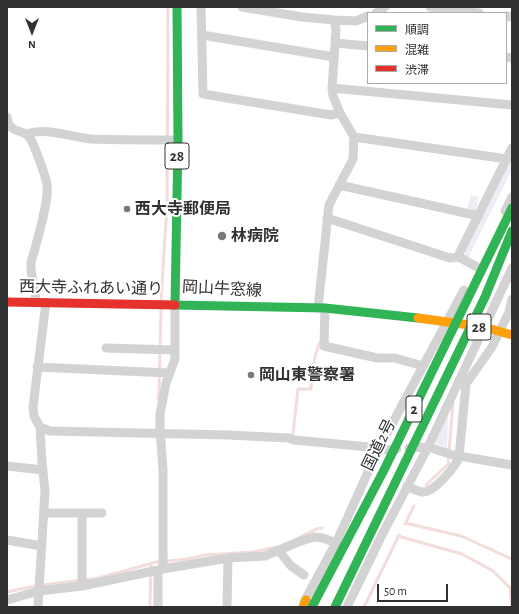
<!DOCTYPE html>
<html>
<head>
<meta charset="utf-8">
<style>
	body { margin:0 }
	#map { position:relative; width:519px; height:614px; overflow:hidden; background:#fff; font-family:"Alegreya Sans","Noto Sans JP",sans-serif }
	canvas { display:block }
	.frame { position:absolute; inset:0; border:8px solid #313131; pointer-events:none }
	.legend { position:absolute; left:367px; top:12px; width:140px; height:72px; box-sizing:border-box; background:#fff; border:1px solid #adadad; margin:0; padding:5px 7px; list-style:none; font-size:12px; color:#313131 }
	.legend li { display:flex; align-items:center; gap:8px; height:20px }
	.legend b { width:20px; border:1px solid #adadad }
	.north { position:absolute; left:12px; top:12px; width:40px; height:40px; -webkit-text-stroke:3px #fff; paint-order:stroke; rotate:180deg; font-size:11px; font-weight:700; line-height:16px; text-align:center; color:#313131 }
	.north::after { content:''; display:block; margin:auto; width:14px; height:18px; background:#313131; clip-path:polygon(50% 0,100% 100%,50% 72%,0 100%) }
	.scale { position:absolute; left:377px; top:584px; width:71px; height:18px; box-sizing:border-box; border:2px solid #313131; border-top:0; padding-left:5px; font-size:12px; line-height:14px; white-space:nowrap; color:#313131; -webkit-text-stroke:3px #fff; paint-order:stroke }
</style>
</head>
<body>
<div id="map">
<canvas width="519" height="614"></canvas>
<div class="frame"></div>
<ul class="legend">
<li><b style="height:5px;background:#30b455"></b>順調</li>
<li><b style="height:5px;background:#ff9f0a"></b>混雑</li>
<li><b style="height:5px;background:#e5322d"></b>渋滞</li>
</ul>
<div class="north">N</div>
<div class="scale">50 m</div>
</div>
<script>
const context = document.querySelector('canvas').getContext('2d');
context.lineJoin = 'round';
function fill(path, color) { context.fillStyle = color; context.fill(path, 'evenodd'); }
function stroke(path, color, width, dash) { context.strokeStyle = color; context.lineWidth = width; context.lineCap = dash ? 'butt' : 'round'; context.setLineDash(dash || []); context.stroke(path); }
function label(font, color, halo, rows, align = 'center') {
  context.font = font + ' "Alegreya Sans","Noto Sans JP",sans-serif'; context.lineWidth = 4; context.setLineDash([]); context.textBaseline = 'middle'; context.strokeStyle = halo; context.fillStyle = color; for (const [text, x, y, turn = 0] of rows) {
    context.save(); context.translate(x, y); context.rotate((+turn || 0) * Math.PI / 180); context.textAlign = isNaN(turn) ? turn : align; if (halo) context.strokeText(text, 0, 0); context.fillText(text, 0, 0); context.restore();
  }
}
const green = new Path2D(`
	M512,156V170L468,258L465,255V252Z
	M471,195L479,197L475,212L467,210Z
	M448,413L447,448L437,444L435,442Z`);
const stream = new Path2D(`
	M161,302L167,205L168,7
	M158,400L159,392L161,308
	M293,434L298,389H311C312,371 313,359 320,342
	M426,485L448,464L453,403
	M405,523L461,536L512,559
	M405,524L414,506
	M398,536L462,554L493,571L510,588L512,586
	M298,538L316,529L322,528
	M510,588L512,607
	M7,592L35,586L99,578L156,562L187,559L205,555L254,552L275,547
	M150,607L151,564
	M364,607L399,535`);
const street = new Path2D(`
	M201,7L203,94L331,115L340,113
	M242,7L302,17L334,20L356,21L368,16
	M430,7L479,13
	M376,13L385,7
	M506,16L512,17
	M202,35L334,57
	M335,43L368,46
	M506,57L512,58
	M332,88L512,105
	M7,117C10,136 22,127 30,138C35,146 45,175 47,184C49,200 40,229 36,245C35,250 32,257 31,263C30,276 36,289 36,302
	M26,134C48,127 69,137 91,139C119,140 149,140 178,140
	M354,137L507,159
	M339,185L479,216
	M505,211L512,197
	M327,218L450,258L459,257
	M477,267L459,257V254L512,148
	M318,308L329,205L353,159L354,137L340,113L333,96L332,88L336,30L334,20
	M325,308L324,346L377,358H395L423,366
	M106,348L175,350
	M37,367L169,373
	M40,427L50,431L228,435L289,438L294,440L369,447L378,450L397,449
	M409,448L428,447L453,455L512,465
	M7,466L43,470
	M407,486C411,488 417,491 422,492C434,493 455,467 459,457L466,384L492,347L509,312L512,299
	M44,513H102
	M82,513V586
	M7,540L42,546
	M279,551L291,566L304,575
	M163,569L228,558L265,556L298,542L314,537L323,538L336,543
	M158,570V607
	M7,600L39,591L82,586L163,569V470L160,428V414L166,383L175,359V305
	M304,602L336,543L378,450L464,290
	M38,607L45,490L42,463L40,427L34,416L33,407L46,302
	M227,607L228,558
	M347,607L382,535L428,447L512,268`);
const fast = new Path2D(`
	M177,7L178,140L175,305L325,308L418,318`);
const slow = new Path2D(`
	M418,318L484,327L512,335
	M303,607L306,600`);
const jam = new Path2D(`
	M7,302L175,305`);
const fastBridge = new Path2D(`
	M312,607L383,472L512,208
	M335,607L485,297L512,231`);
const markers = [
	[127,209,4,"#797979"],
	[222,236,5,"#797979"],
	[251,375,4,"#797979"]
];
const shields = [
	[177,156,24],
	[479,327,24],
	[414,409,16]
];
const shieldNames = [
	["28",177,156],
	["28",479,327],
	["2",414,409]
];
const poiNames = [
	["西大寺郵便局",135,209],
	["林病院",231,236],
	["岡山東警察署",259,375]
];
const streetNames = [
	["西大寺ふれあい通り",91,288,1],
	["岡山牛窓線",222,289,3],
	["国道2号",379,445,-64]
];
fill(green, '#eeedf5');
stroke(stream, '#f2dddb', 3);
stroke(street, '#d3d3d3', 9);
stroke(fast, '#30b455', 9);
stroke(slow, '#ff9f0a', 9);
stroke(jam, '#e5322d', 9);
stroke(fastBridge, '#30b455', 9);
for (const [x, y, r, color] of markers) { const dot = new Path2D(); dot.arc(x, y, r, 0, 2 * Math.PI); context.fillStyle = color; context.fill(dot); stroke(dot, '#fff', 1.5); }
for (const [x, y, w] of shields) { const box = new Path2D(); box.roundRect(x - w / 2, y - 13, w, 26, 3); context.fillStyle = '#fff'; context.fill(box); stroke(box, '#313131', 1); }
label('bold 15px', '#313131', null, shieldNames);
label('bold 16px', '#313131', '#fff', poiNames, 'left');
label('16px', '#313131', '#fff', streetNames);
</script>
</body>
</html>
